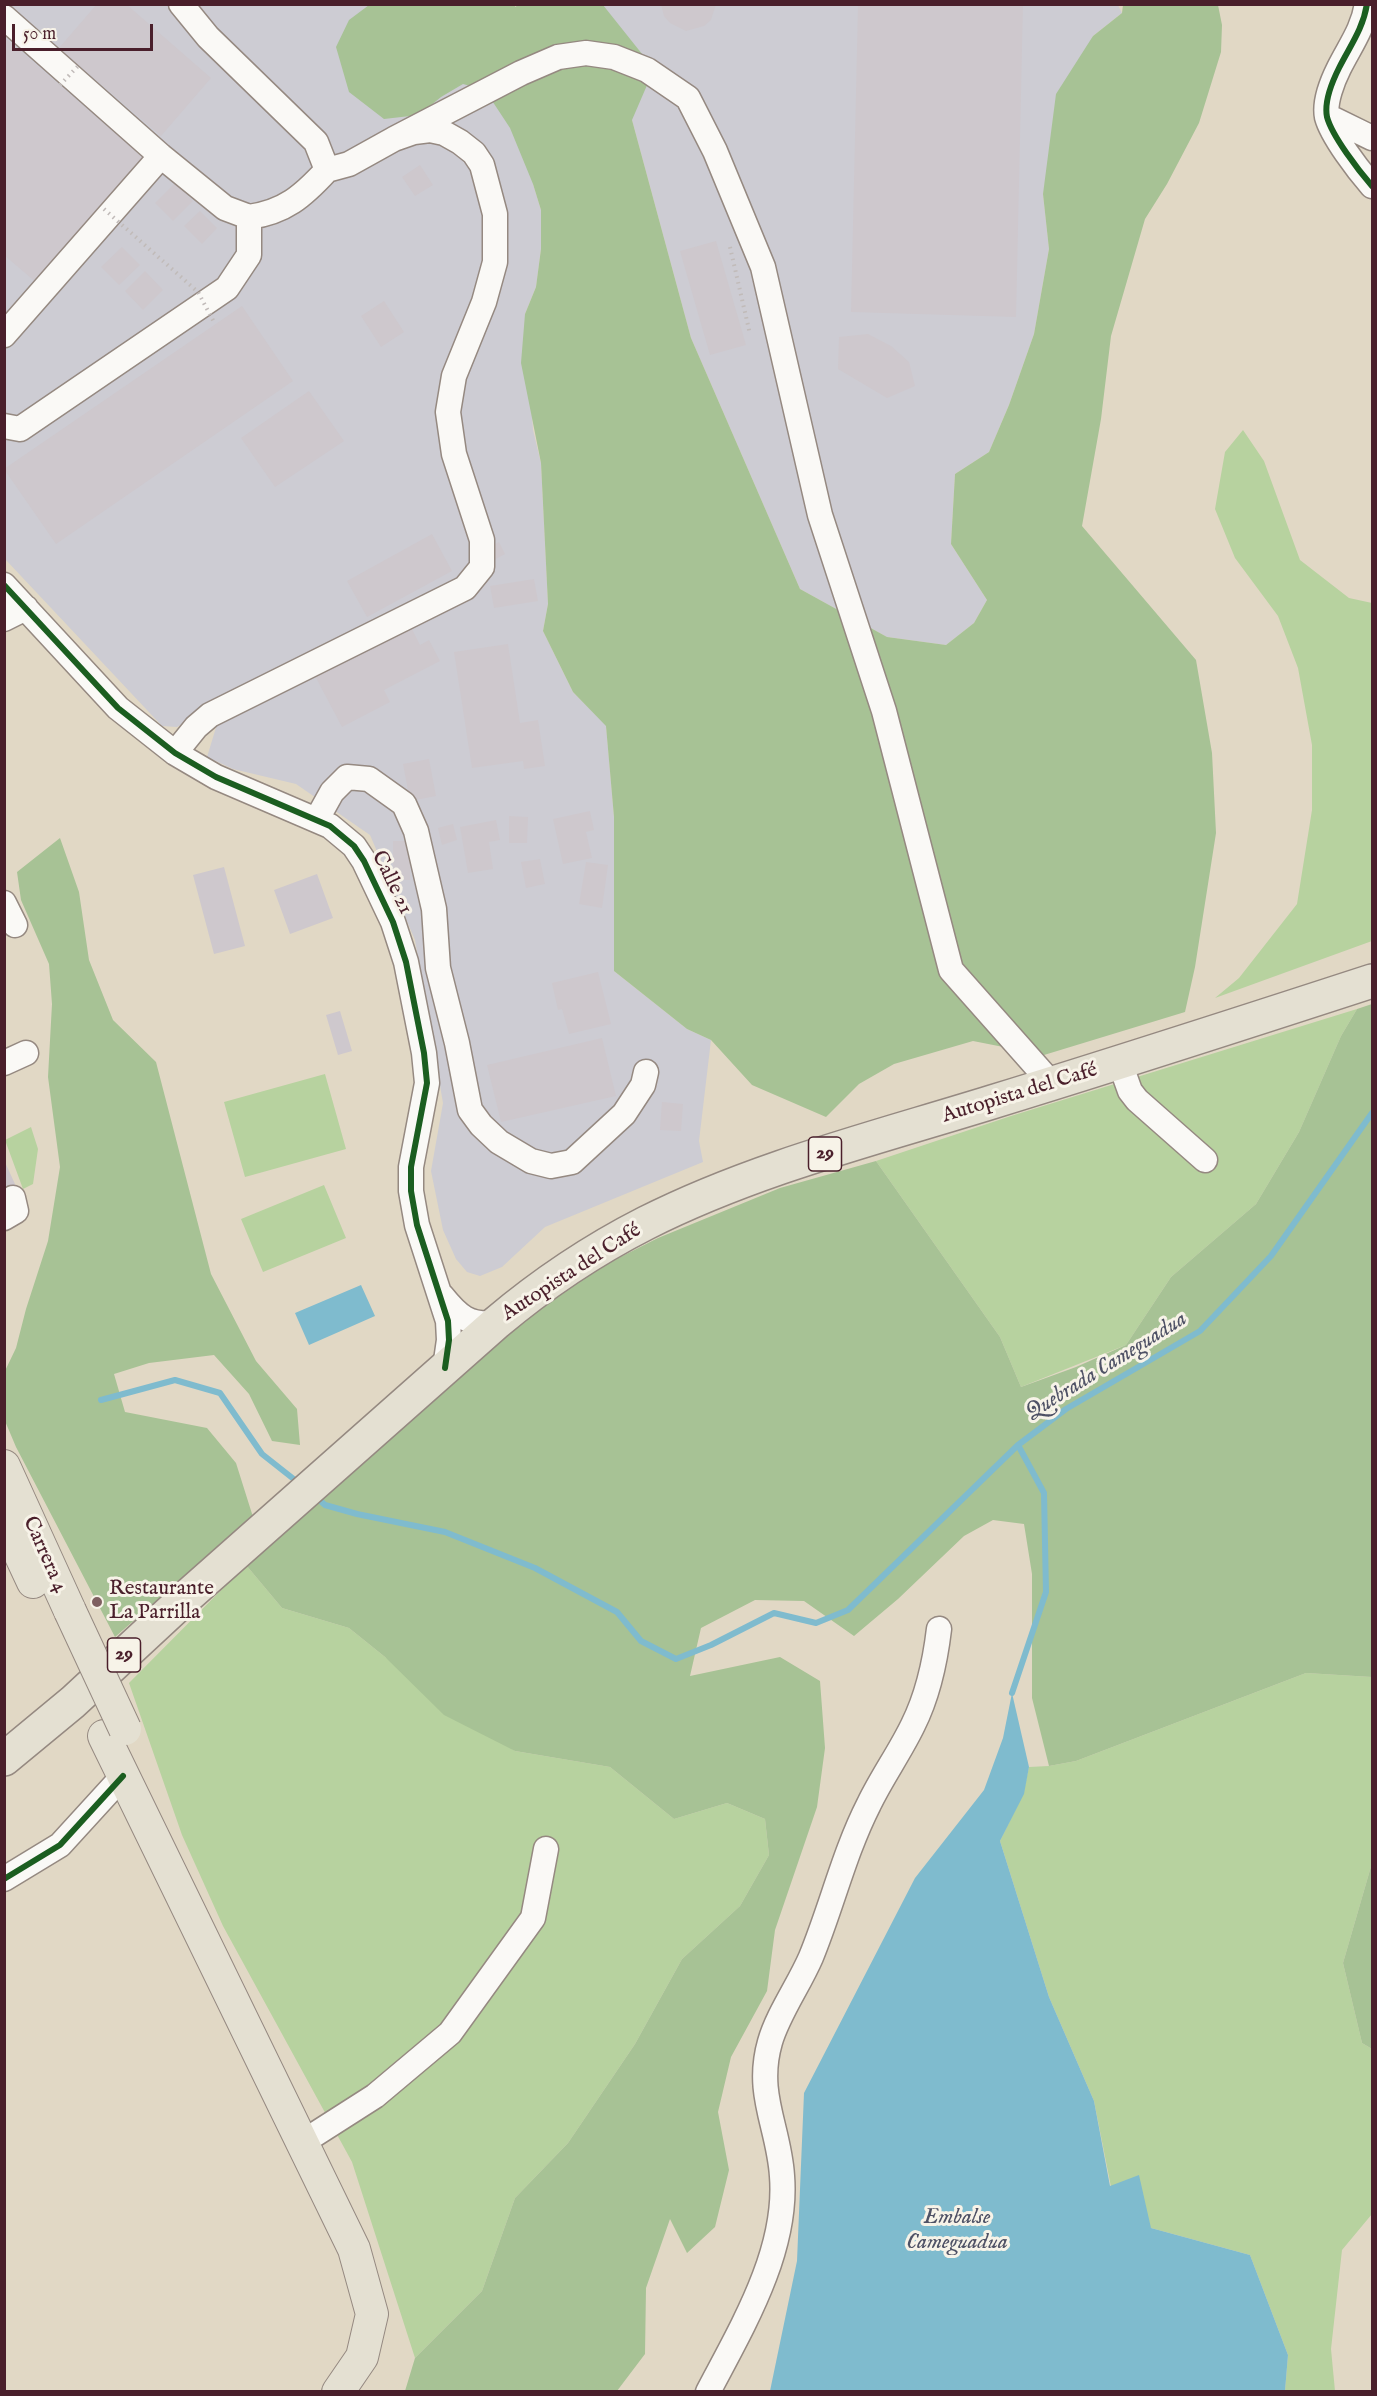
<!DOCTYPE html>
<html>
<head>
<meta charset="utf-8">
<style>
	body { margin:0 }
	#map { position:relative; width:1377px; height:2396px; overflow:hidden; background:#e1d8c5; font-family:"IM FELL English",serif }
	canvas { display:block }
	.frame { position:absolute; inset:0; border:6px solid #4a1f2b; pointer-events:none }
	.scale { position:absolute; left:12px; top:24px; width:141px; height:27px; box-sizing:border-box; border:3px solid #4a1f2b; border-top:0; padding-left:8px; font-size:18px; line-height:21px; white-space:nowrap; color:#4a1f2b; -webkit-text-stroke:4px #f7f3e8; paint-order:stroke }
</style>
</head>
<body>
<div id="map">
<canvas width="1377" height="2396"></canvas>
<div class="frame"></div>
<div class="scale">50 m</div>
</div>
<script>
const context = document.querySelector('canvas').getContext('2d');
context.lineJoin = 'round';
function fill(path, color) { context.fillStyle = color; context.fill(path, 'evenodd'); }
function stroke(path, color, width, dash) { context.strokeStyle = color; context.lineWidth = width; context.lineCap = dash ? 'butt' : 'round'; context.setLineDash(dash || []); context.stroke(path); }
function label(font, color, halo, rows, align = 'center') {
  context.font = font + ' "IM FELL English",serif'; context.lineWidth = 6; context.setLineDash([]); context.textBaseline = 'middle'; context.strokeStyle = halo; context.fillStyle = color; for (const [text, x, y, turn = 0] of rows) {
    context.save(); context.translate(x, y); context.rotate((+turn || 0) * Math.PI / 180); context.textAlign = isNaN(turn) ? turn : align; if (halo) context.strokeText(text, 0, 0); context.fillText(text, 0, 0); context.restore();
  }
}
const industrial = new Path2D(`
	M476,4L506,18L527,4L1118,5L1122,13L1093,36L1043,194L1049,249L1034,334L1009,405L989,452L955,474L951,544L987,600L974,623L946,645L887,637L800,589L691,338L632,120L533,184L541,210V249L536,287L525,314L533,430L541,463L548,604L543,631L573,692L606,725L614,817V971L687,1029L711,1040L699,1141L703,1162L545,1227L502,1267L480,1276L467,1272L456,1259L443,1230L431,1171L443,1103L415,940L370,835L296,784L233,769L207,757L218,721L206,710L177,727L162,726L5,559V5Z`);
const green = new Path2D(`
	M1243,430L1264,461L1300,560L1349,598L1372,603V941L1215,998L1239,978L1297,904L1312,810V745L1298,668L1278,616L1235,558L1215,509L1225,452Z
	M1357,1009L1341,1036L1299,1132L1256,1204L1171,1277L1126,1345L1021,1387L1000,1337L876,1161L1011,1116Z
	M325,1074L346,1149L245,1177L224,1102Z
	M31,1127L38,1149L33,1184L23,1189L5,1140Z
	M324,1185L346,1238L263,1272L241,1219Z
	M246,1565L282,1608L349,1628L385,1657L515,1751L610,1767L674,1819L727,1803L765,1819L769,1855L740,1906L682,1959L635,2044L568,2143L515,2198L482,2291L415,2358L352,2162L223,1926L182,1835L129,1683Z
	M1306,1673L1372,1677V1863L1343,1963L1362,2043L1372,2049V2214L1342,2250L1331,2349L1335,2391H1285L1288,2355L1250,2255L1151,2228L1111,2187L1094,2101L1049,1997L1000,1841L1023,1794L1029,1767L1049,1766L1076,1761Z`);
const forest = new Path2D(`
	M512,4L516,7L517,4L603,5L654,69L632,120L691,338L800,589L887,637L946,645L974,623L987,600L951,544L955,474L989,452L1009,405L1034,334L1049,249L1043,194L1056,94L1093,36L1122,13L1123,5H1218L1222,25L1221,52L1199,123L1167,184L1145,219L1111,336L1101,419L1082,526L1196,660L1212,753L1216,833L1195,967L1185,1012L1044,1055L973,1041L894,1064L859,1084L826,1117L752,1085L711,1040L687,1029L614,971V817L606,726L573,692L543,631L548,604L541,463L521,363L525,314L536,287L541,249V210L533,184L510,128L485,90L463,84L441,97L419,115L384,119L349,92L336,47L349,20L369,5Z
	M60,838L79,892L89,960L113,1020L156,1062L211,1274L256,1361L297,1409L300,1445L272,1441L249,1394L214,1355L149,1363L114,1374L125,1412L207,1428L236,1463L253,1517L115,1637L16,1447L5,1421L4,1373L16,1348L26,1309L48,1241L60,1167L48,1077L52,1004L49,964L21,900L17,872Z
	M1372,1004V1677L1306,1673L1076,1761L1049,1766L1032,1698V1574L1024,1524L993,1520L964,1536L898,1599L854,1636L804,1601L755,1600L701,1628L690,1676L780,1657L820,1681L825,1748L817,1807L775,1930L767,1991L731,2057L718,2112L729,2170L715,2227L687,2253L670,2219L646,2288L645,2354L617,2391H405L415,2358L482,2291L515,2198L568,2143L635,2044L682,1959L740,1906L769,1855L765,1819L727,1803L674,1819L610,1767L515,1751L444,1715L385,1657L349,1628L282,1608L246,1565L488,1345L575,1280L658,1238L780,1188L876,1161L1000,1337L1021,1387L1076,1367L1126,1345L1171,1277L1256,1204L1299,1132L1341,1036L1357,1009Z
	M1372,1863V2049L1362,2043L1343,1963Z`);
const water = new Path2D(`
	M361,1285L375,1316L309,1345L295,1313Z
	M1012,1693L1029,1767L1024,1794L1000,1841L1049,1997L1094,2101L1110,2186L1139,2175L1151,2228L1250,2255L1288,2355L1285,2391H770L797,2261L804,2093L915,1878L984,1790L1003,1738Z`);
const stream = new Path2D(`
	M101,1400L175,1380L220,1393L262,1454L300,1484
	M315,1496L325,1505L357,1514L445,1532L535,1568L617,1612L641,1641L676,1659L711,1645L774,1613L816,1623L848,1610L1018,1445L1066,1409L1200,1331L1271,1256L1372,1113
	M1012,1693L1046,1592L1044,1493L1018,1445`);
const building = new Path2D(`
	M97,4H126L211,78L161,136L59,48Z
	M661,4H716L711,20L704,26L686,31L670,23L664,16Z
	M858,4H1023L1016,317L851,312Z
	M4,37L146,160L38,284L4,255Z
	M420,165L433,185L415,196L402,177Z
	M175,183L193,201L173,221L155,203Z
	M200,211L217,228L202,244L184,226Z
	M716,241L746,345L710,355L680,251Z
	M122,247L140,265L119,285L101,267Z
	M145,271L163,290L143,310L125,291Z
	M384,301L404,332L381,347L361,316Z
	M242,306L293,381L56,544L4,469Z
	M868,334L891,346L909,362L915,386L887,398L838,369L839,337Z
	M309,391L344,441L275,487L241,438Z
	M432,534L452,571L367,617L347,581Z
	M499,542L505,554L494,560L488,548Z
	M534,579L538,601L494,608L490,586Z
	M411,627L420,645L429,640L440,661L384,690L390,702L342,727L315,676Z
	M508,644L520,723L538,720L545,766L524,769L523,761L472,768L454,652Z
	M429,759L436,796L410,801L403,764Z
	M590,811L594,830L586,832L592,858L563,864L553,819Z
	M509,816L528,817L527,843H509Z
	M496,820L500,840L489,842L493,869L468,873L460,827Z
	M453,824L457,840L442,845L438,828Z
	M393,841H410V880H393Z
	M540,859L545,884L526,888L521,862Z
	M586,862L608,865L602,908L579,904Z
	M224,867L245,946L214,954L193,875Z
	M317,874L333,918L290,934L274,890Z
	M598,972L611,1024L569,1034L562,1009L558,1010L552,983Z
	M340,1011L352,1051L338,1055L326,1015Z
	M602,1038L616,1096L501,1122L487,1065Z
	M662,1102L683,1104L681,1131L660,1130Z
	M4,1160L20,1195L4,1202Z`);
const path = new Path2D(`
	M730,247L750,334`);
const minor = new Path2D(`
	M1367,4C1363,29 1350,46 1339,68C1333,80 1324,102 1327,117C1332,136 1359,171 1372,186
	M4,17L161,156L225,208L249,217
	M1327,116L1372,138
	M394,139L521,73L558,57L586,53L614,57L647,70L688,98L715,151L763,267L820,515L884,711L951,970L1052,1084
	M4,335L161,156
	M4,426L20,429L227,288L249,255V217C285,212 303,196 327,170
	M4,585L118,708L175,753L216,777L330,826L354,846L364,861L393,922L406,962L424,1053L427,1083L411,1167V1191L417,1225L448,1321L449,1340L445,1368
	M4,619L26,608
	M175,753L196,727L210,715L465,588L482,567V540L454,454L448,412L454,376L484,302L495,262V214L482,165L474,153L460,142L444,133L430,130L414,132L394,139L349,164L327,170L316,142L208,37L181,4
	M317,819L332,792L347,777L369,779L404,804L416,831L434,909L438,968L457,1043L470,1110L481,1125L499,1142L531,1161L551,1166L572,1162L624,1114L643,1085L646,1072
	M4,903L15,925
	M4,1063L26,1053
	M1120,1063L1130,1091L1137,1100L1205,1160
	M4,1218L16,1211L13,1198
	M442,1296C458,1316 469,1326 496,1323
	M4,1879L60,1845L123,1776
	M303,2142L375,2096L450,2033L533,1918L546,1849
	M708,2392C742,2327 788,2251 782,2176C779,2127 755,2094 770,2042C778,2014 799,1985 811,1957C832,1906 844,1853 869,1804C882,1777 900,1752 913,1725C928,1695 935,1663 939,1629`);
const major = new Path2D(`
	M4,1466L70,1611
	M4,1520L33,1582
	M104,1736L354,2249L372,2314L362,2357L338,2392`);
const highway = new Path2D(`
	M4,1759L73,1702L183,1600L496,1323C541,1285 593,1250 646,1223C755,1168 876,1138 992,1102C1119,1063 1246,1022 1372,981`);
const pathBridge = new Path2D(`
	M60,85L79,65
	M104,209L198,292L215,324`);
const majorBridge = new Path2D(`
	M70,1611L125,1729`);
const cycleway = new Path2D(`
	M1367,4C1363,29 1350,46 1339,68C1333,80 1324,102 1327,117C1332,136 1359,171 1372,186
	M4,585L118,708L175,753L216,777L330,826L354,846L364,861L393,922L406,962L424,1053L427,1083L411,1167V1191L417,1225L448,1321L449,1340L445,1368
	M4,1879L60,1845L123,1776`);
const markers = [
	[97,1602,6,"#7f6061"]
];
const shields = [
	[825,1154,33],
	[124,1655,33]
];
const shieldNames = [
	["29",825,1154],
	["29",124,1655]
];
const streetNames = [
	["Calle 21",391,883,64],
	["Autopista del Café",1020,1094,-17],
	["Autopista del Café",572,1273,-33],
	["Carrera 4",44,1555,66]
];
const poiNames = [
	["Restaurante",109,1590],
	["La Parrilla",109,1614]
];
const waterNames = [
	["Quebrada Cameguadua",1107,1367,-32],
	["Embalse",957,2218],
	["Cameguadua",957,2243]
];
fill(industrial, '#cdccd3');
fill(green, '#b7d29f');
fill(forest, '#a7c295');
fill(water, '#7fbbce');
stroke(stream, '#7fbbce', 6);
fill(building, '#cec8cd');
stroke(minor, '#958981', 27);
stroke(major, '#958981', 34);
stroke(highway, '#958981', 36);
stroke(path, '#c1bbb9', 4, [1.5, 4.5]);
stroke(minor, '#faf9f6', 24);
stroke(major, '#e4e0d2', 32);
stroke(highway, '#e4e0d2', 33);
stroke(majorBridge, '#958981', 34, []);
stroke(pathBridge, '#c1bbb9', 4, [1.5, 4.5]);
stroke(majorBridge, '#e4e0d2', 32);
stroke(cycleway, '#1b5e20', 6);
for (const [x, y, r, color] of markers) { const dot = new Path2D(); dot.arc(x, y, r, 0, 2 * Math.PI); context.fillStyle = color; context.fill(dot); stroke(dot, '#f7f3e8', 2); }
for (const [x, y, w] of shields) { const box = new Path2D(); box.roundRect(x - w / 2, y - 17, w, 34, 4.5); context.fillStyle = '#f7f3e8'; context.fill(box); stroke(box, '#4a1f2b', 1.5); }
label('bold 20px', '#4a1f2b', null, shieldNames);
label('21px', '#4a1f2b', '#f7f3e8', streetNames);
label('21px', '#4a1f2b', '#f7f3e8', poiNames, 'left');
label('italic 22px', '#4e5165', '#f7f3e8', waterNames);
</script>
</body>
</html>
